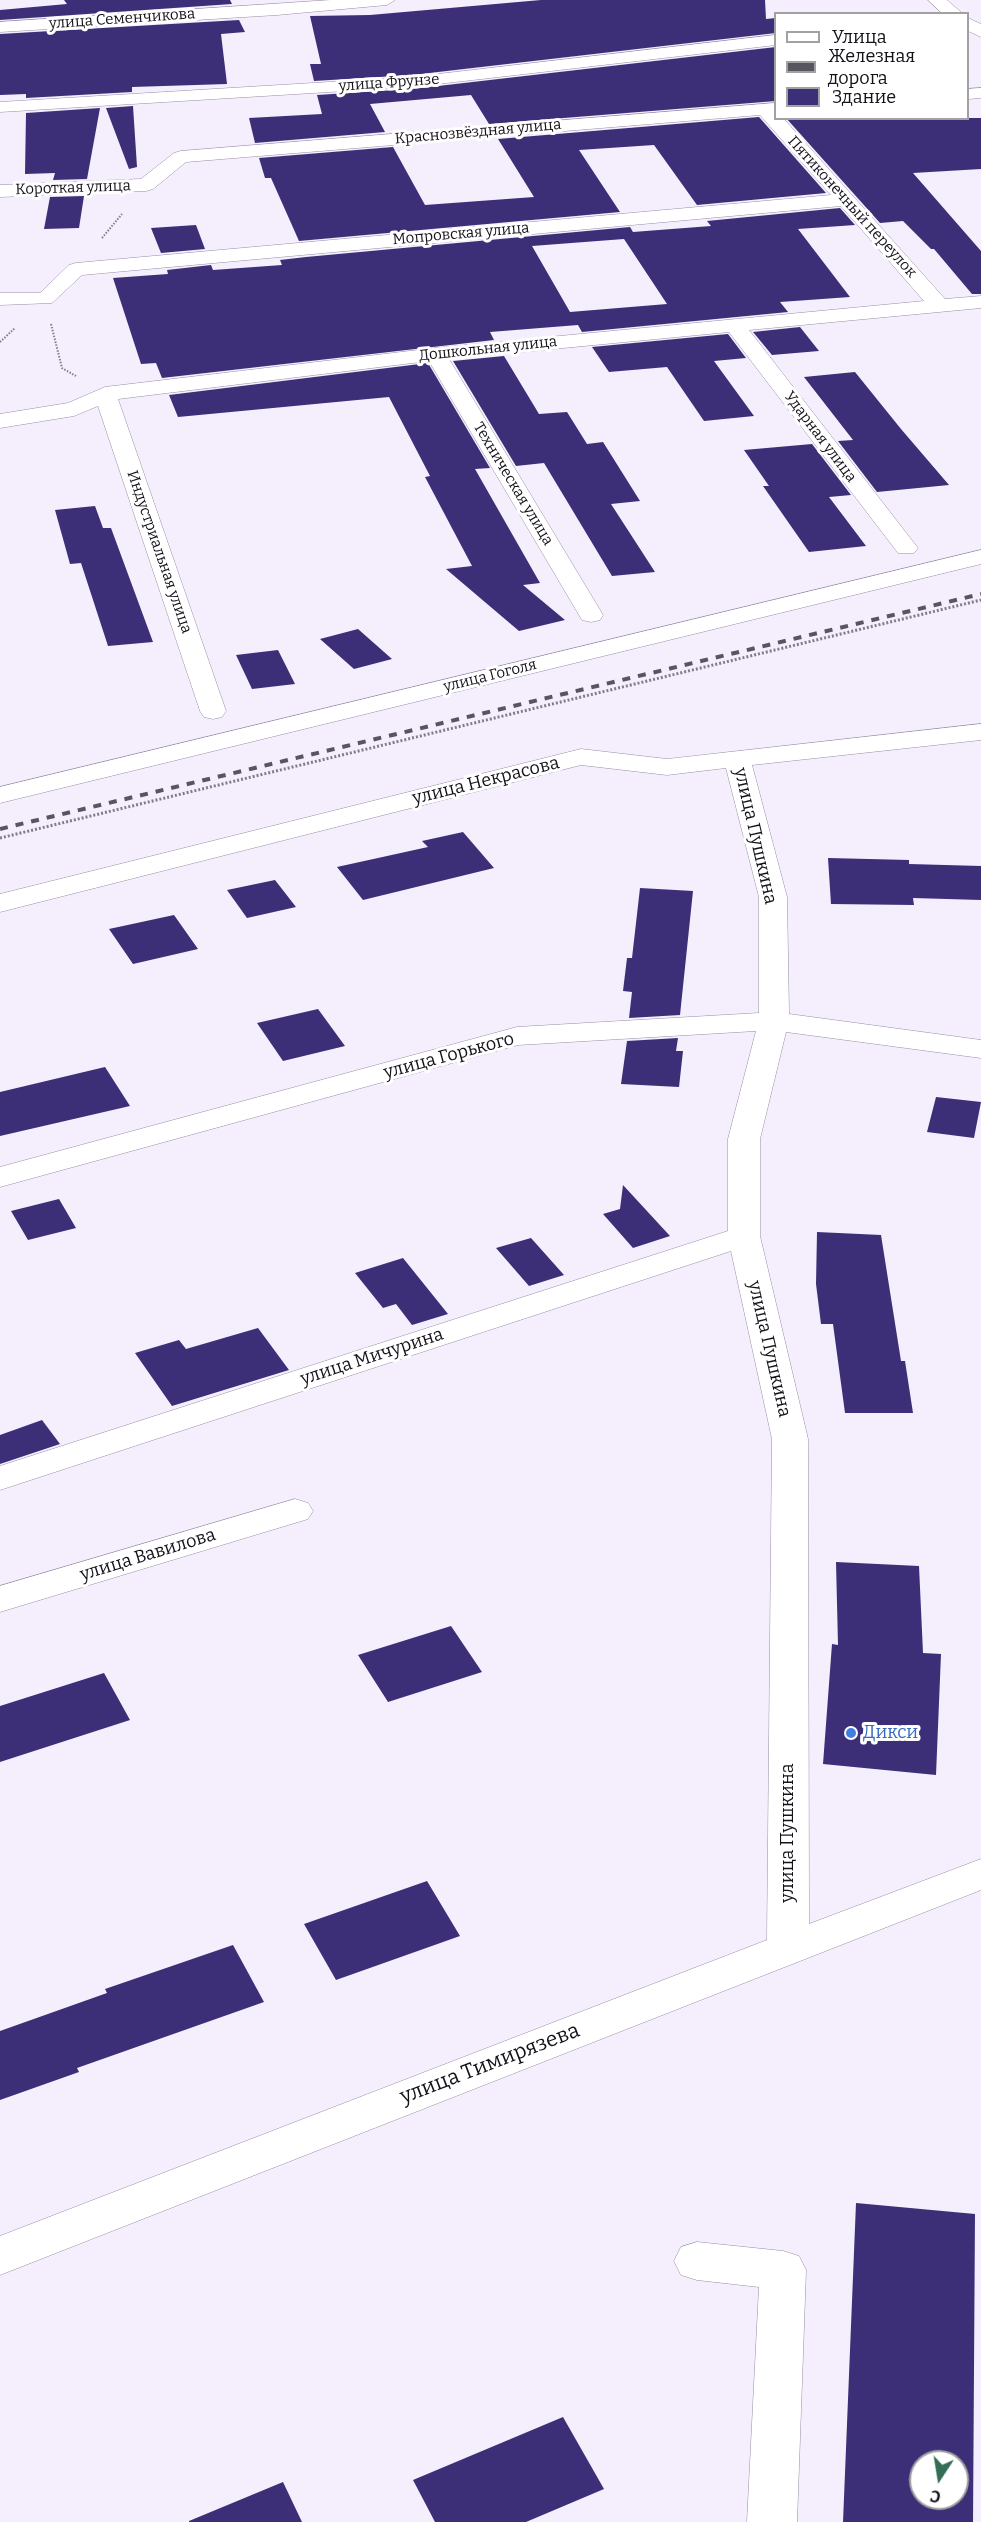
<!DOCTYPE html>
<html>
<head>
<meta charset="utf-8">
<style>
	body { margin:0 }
	#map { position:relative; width:981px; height:2522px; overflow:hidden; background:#f4eefd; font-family:Bitter,serif }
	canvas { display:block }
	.legend { position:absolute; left:774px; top:12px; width:195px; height:108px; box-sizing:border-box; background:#fff; border:2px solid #a1a0a3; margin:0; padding:8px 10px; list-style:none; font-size:18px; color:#151119 }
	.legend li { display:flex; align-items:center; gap:12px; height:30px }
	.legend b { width:30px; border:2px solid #a1a0a3 }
	.north { position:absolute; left:909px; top:2450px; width:60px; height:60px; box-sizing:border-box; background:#fff; border:2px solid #a1a0a3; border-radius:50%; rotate:192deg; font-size:16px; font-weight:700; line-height:24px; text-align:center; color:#151119 }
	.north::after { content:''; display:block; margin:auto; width:21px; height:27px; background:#346e56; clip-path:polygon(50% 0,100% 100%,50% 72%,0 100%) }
</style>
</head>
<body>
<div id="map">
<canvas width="981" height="2522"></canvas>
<ul class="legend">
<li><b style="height:8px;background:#fff"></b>Улица</li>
<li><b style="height:8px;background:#59555f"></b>Железная дорога</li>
<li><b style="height:16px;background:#3c2f77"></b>Здание</li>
</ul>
<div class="north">С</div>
</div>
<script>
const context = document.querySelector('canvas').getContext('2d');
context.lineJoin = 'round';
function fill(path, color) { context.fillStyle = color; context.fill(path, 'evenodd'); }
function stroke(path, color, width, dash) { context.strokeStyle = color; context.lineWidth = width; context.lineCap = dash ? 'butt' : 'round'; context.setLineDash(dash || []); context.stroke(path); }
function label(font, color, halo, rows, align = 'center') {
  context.font = font + ' Bitter,serif'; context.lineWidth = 6; context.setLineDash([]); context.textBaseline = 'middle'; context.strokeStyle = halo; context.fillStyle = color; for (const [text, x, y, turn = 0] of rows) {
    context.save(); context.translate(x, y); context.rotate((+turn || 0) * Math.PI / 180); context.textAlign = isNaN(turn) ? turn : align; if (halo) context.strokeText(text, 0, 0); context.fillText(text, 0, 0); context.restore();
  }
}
const building = new Path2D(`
	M64,0H230L232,4L0,20V10L67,4Z
	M541,0H765L766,19L776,18V33L412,75L314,81L310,64H321L310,16L370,15Z
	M239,20L245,32L221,34L227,84L132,87V92L26,98V94L0,95V34Z
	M776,47V101L489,124L471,95L370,104L385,132L255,143L249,118L322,114L317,95L412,89Z
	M133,106L137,167L129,169L106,108Z
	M100,108L87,179L53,180L55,173L25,174L26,113Z
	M759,117L826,193L697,205L654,145L579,150L620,212L299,241L271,178H265L259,158L393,147L425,205L534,197L498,139Z
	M786,118H981V169L913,173L981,251V294H972L934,249H931L903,221L880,223Z
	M84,196L79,228L44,229L50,197Z
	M840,208L855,225L798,229L850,297L780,302L788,312L582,332L578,325L490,332L494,340L162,378L156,363L141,364L113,278L168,274L167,270L211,265L213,270L282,265L280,260L306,257L630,227L633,232L711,226L707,221ZM624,239L667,304L570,312L532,246Z
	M196,225L205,249L161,253L151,228Z
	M800,327L819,351L772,355L753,332Z
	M728,334L746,358L714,361L754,416L704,421L667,367L609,372L592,347Z
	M504,356L539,414L567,412L587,444L603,442L640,501L611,504L655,572L612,576L544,463L516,466L453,361Z
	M428,363L490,468L475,469L540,583L523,585L565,620L519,631L446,569L472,566L425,477L430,476L389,397L178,417L169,395Z
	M855,372L901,429L949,485L877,492L838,441L853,440L804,377Z
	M812,444L851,495L829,497L866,546L809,552L763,486H769L744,450Z
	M95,506L103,528H111L153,642L108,646L81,563L70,564L55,510Z
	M358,629L392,659L354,669L320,639Z
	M278,650L295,684L252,689L236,655Z
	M463,832L494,868L363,900L337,867L428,847L422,841Z
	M828,858L909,860V864L981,866V900L913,898L914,905L831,904Z
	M275,880L296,907L247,918L227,890Z
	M640,888L693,891L680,1015L629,1018L632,992L623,991L627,958H632Z
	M174,915L198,949L133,964L109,929Z
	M318,1009L345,1046L283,1061L257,1023Z
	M678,1038L676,1051H683L679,1087L621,1084L627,1041Z
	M105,1067L130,1106L0,1136V1092Z
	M936,1097L981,1102L974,1138L927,1132Z
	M623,1185L670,1236L633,1248L603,1214L620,1209Z
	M59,1199L76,1228L28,1240L11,1211Z
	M817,1232L881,1235L901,1361H905L913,1413H845L833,1324H821L816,1284Z
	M531,1238L564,1275L529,1286L496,1248Z
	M403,1258L448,1314L412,1325L396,1304L383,1308L355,1273Z
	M258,1328L289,1370L172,1406L135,1353L179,1340L186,1349Z
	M42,1420L60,1444L0,1464V1435Z
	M836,1562L919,1566L923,1653L941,1654L936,1775L823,1764L832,1644L838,1645Z
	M451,1626L482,1672L388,1702L358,1655Z
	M104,1673L130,1720L0,1762V1706Z
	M427,1881L460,1936L336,1980L304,1924Z
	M233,1945L264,2002L77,2068L79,2072L0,2100V2031L107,1993L105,1989Z
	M856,2203L975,2214L973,2522H843ZM921,2462H957V2498H921Z
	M563,2417L604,2489L526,2522H435L413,2480Z
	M283,2482L302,2522H189V2521Z`);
const pathFar1 = new Path2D(`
	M102,238L122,214
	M51,324L62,368L76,376
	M0,342L15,328`);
const path = new Path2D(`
	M0,838L981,600`);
const minor = new Path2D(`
	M331,0H395L387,5L277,15L0,32V22Z
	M928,0H947L963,14H943Z
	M968,18L981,24V37L968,31Z
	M776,35V45L412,87L0,112V102L412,77Z
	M981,88V98L968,99V89Z
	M776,103V118H783L945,299L981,296V308L749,330L914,543L918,548L914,553H898L729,332L449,359L603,615L600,620L591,622L582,620L579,615L429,361L118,399L226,711L222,717L213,719L204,717L200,711L98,406L74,416L0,428V414L68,403L105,387L435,348L924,301L841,206L82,275L52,303L0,305V293H40L69,265L76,263L831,195L760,115L186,162L153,189L146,191L0,197V185L141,179L174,153L181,151Z
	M981,550V564L0,803V787Z
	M981,724V740L752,765L787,897L789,1014L981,1040V1058L786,1032L760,1139V1236L808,1439L809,1924L981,1859V1890L0,2275V2236L767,1940L772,1439L731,1251L0,1490V1466L728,1231V1139L756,1031L518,1045L0,1187V1167L517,1027L759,1013V897L726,768L667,775L581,765L0,912V894L581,749L667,759Z
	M295,1499L308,1503L313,1511L308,1519L0,1612V1586Z
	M697,2242L783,2251L799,2256L806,2270L797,2522H747L759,2287L697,2280L681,2275L674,2261L681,2247Z`);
const rail = new Path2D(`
	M0,829L981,594`);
const markers = [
	[851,1733,6,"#3f7fe0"]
];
const farStreetnames = [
	["улица Семенчикова",122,19,-4],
	["улица Фрунзе",389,83,-4],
	["Краснозвёздная улица",478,132,-5],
	["Короткая улица",73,188,-2],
	["Пятиконечный переулок",852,207,48],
	["Мопровская улица",461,234,-5],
	["Дошкольная улица",488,349,-6],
	["Ударная улица",820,437,53],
	["Техническая улица",513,484,59],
	["Индустриальная улица",159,552,71],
	["улица Гоголя",490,676,-14]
];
const streetNames = [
	["улица Некрасова",486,781,-14],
	["улица Пушкина",755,836,77],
	["улица Горького",449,1056,-15],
	["улица Пушкина",769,1349,77],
	["улица Мичурина",372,1357,-18],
	["улица Вавилова",148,1555,-17],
	["улица Пушкина",788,1833,-90]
];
const shopNames = [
	["Дикси",863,1733]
];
const nearStreetnames = [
	["улица Тимирязева",490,2064,-21]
];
fill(building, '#3c2f77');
stroke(minor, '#988ea5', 1);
stroke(pathFar1, '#817d88', 2, [1.5, 1.5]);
stroke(path, '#817d88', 3, [2, 2]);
fill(minor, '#fff');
stroke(rail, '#59555f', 4, [8, 8]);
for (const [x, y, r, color] of markers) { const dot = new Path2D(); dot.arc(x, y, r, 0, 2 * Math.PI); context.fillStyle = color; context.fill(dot); stroke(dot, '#fff', 2); }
label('15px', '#151119', '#fff', farStreetnames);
label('18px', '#151119', '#fff', streetNames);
label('18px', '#366cbe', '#fff', shopNames, 'left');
label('21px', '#151119', '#fff', nearStreetnames);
</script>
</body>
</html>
